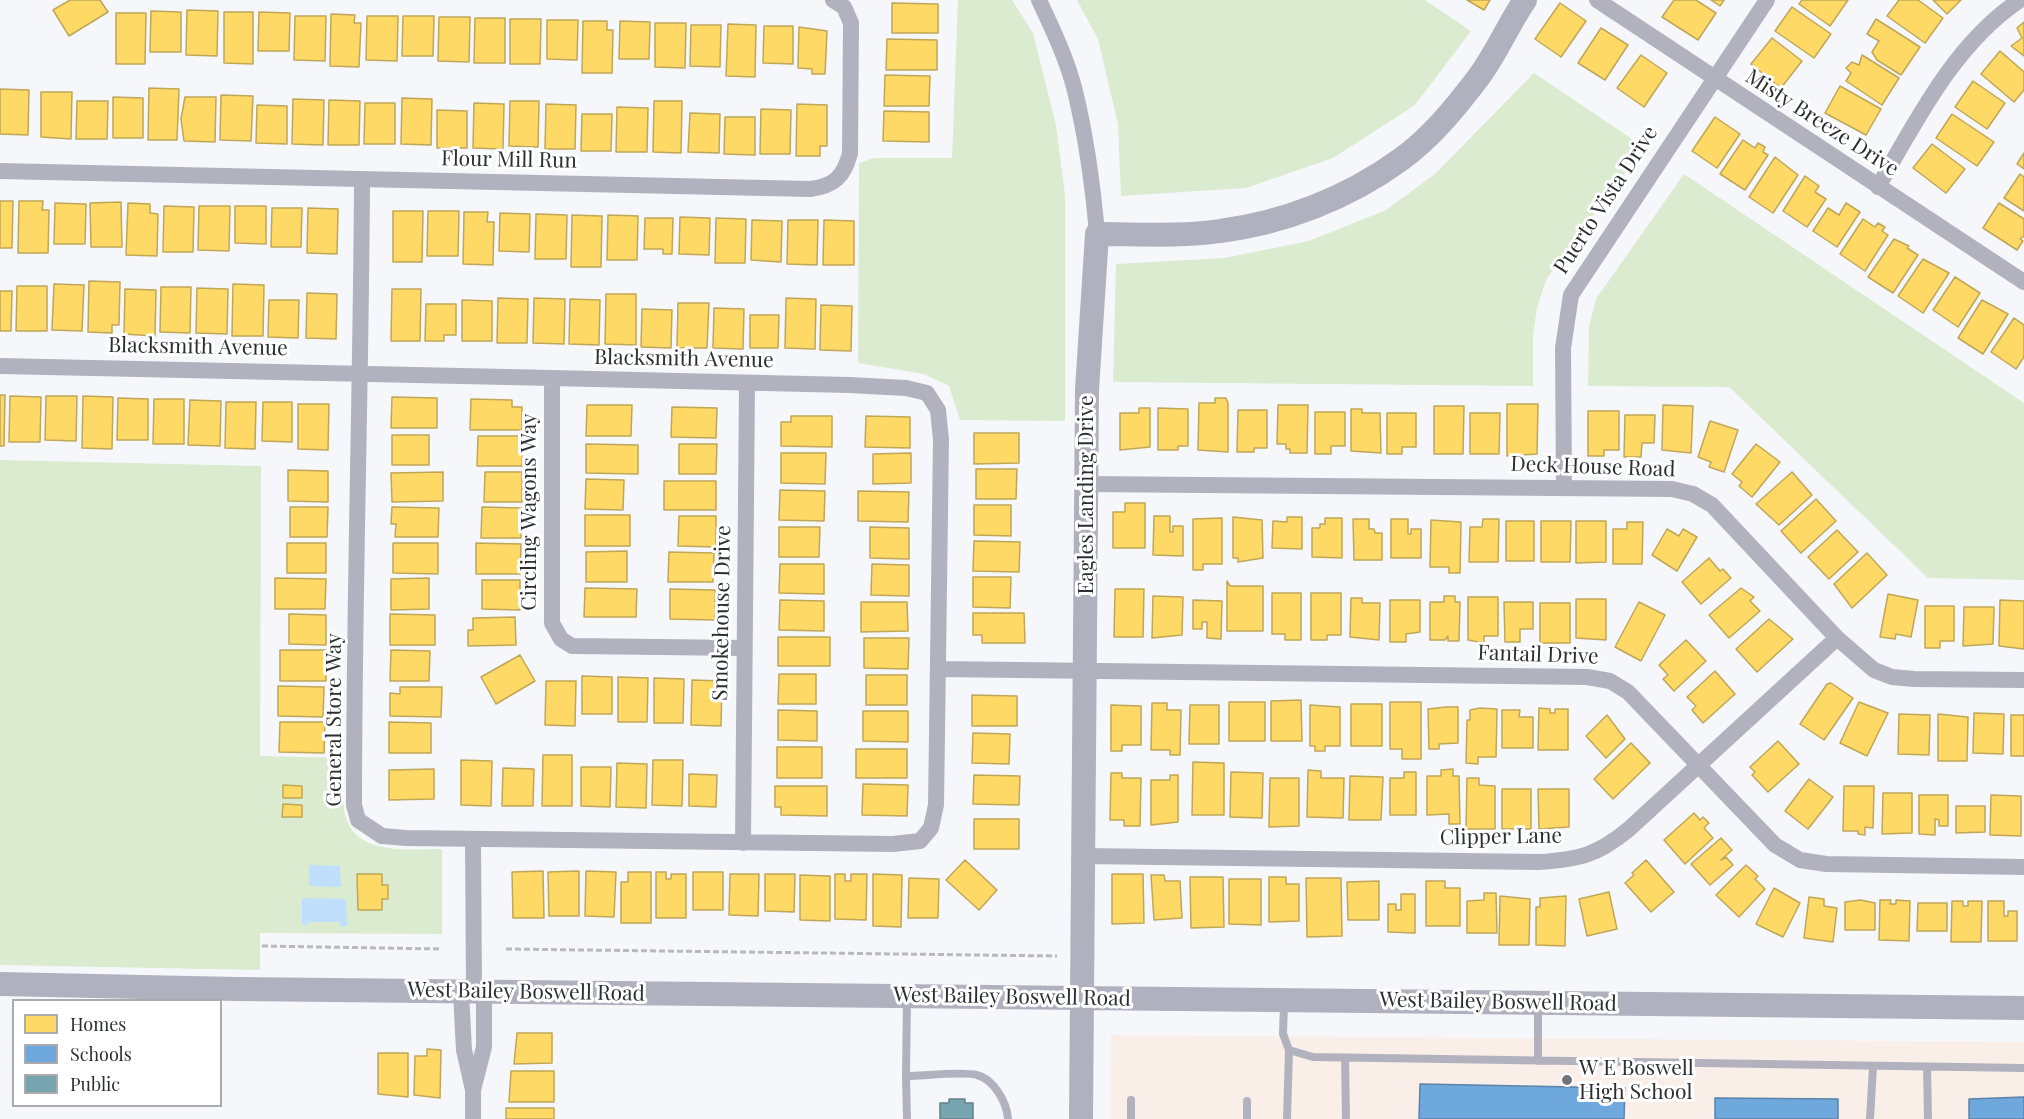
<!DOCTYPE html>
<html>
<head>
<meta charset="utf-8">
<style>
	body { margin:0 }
	#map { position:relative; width:2024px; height:1119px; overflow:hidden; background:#f6f7fb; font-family:"Playfair Display",serif }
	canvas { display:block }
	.legend { position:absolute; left:12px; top:999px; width:210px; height:108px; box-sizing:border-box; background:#fff; border:2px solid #ababad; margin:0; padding:8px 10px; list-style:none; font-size:18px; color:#2d2e33 }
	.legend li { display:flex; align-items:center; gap:12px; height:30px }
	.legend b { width:30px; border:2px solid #ababad }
</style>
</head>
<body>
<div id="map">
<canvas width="2024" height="1119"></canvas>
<ul class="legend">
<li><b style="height:16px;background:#ffd966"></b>Homes</li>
<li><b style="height:16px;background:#6fa8dc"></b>Schools</li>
<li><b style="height:16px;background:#76a5af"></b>Public</li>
</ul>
</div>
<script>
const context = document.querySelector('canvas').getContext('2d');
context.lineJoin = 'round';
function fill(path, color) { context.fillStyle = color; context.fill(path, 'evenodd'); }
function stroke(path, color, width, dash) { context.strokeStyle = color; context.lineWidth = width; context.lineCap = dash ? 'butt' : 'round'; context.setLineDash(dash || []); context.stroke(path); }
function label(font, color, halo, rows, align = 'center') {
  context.font = font + ' "Playfair Display",serif'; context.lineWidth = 6; context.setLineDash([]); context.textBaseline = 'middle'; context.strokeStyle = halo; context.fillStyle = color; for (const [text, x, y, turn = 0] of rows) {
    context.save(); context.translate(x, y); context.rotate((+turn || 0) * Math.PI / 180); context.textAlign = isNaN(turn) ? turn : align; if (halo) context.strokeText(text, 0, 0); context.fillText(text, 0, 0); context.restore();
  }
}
const education = new Path2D(`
	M1111,1035L2024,1042V1119H1110Z`);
const green = new Path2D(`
	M958,0H1012L1033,33L1056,125L1065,195V421L960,420L949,386L924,374L858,363L859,163L874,158H952Z
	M1077,0H1425L1471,31L1415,105L1333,158L1246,188L1121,196L1118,124L1098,39Z
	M1534,73L1644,147L1547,278L1537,307L1533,336V386L1113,382L1116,264L1224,258L1309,241L1386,210L1435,174Z
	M1684,174L2024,403V580L1928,578L1729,387L1588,386L1589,327L1596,299Z
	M0,460L261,466L260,756L344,758C344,775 342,793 344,809C351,857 407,849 442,849V934L260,933V970L0,965Z`);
const water = new Path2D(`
	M309,865L340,866L341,887L309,886Z
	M302,898L346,899L347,926H340V922H308L307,925H302Z`);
const homes = new Path2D(`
	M70,0H100L108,12L69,36L53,10Z
	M1467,0H1490L1484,10Z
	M1674,0H1696L1716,13L1698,40L1662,17Z
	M1711,0H1724L1720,6Z
	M1802,0H1848L1830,26L1799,4Z
	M1899,0H1918L1943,18L1925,43L1887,16Z
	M1933,0H1961L1947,14Z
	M892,3L938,4V33H892Z
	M1560,3L1586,21L1561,57L1535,39Z
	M1792,7L1831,34L1814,58L1775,31Z
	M187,10L218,11L217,56L186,55Z
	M151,11L181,12V52H150Z
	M224,12H253V64L224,63Z
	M259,12L290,13L289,51H258Z
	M116,13H146L145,64H116Z
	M331,14L355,15L354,23H361L359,67L330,66Z
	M295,16H326L325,61L294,60Z
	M367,16H398L397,61L366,60Z
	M403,16H434L433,56H402Z
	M439,17H470L469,62L438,61Z
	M475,18H505V63H474Z
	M510,19H541L540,64H510Z
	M1876,19L1920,47L1901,75L1877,60L1872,52L1879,41L1867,34Z
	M547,20H578L577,60L547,59Z
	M583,21H607V30H613L612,73H582Z
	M620,21L650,22L649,59H619Z
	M2024,22V56L2011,46L2022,38L2017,28Z
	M655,23H686L685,68L655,67Z
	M728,24L756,25L755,77L726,76Z
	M691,25H721L720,67L690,66Z
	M764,26H793V64L763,63Z
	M799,27L827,31L825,74H812V69L798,68Z
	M1601,28L1628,45L1605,80L1578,63Z
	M1772,38L1802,61L1781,88L1751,64Z
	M887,39L937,40V70H886Z
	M2000,51L2024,72V90L2014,102L1981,74Z
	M1641,55L1667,73L1644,107L1617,88Z
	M1862,55L1899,78L1882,105L1846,81L1851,73L1846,68L1852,62L1859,65Z
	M885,75L930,76L929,106H884Z
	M1973,81L2005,103L1987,129L1955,107Z
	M1840,86L1881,109L1866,135L1825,113Z
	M149,88L179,89L177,140H148Z
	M0,89L29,90L28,135L0,134Z
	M41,92H72L71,139L41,137Z
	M221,95L253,96L251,141L220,140Z
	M113,97L143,98V138H113Z
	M185,97H216L215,142L184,141L181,119Z
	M402,98L432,99L431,145L401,144Z
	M293,99L324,100L323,145L292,144Z
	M329,100L360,101L359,145H328Z
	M77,101H108L107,139H76Z
	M510,101H539L538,147L509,146Z
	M654,101H682L681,153L653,152Z
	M365,103H395V144H364Z
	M474,103L504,104L503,149L473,148Z
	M546,104L576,105L575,149H545Z
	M797,104L827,105V146H820V156H796Z
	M257,105L287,106V144L256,143Z
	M617,107L648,108L647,152H616Z
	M761,109L791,110L790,154H760Z
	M437,110L467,111V148H437Z
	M884,111L929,112V142L883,141Z
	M690,113L720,114L719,153L688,152Z
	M582,114H612L611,151H581Z
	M1952,114L1994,142L1977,166L1936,138Z
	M725,117H755V155L724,154Z
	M1715,117L1740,134L1717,168L1692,151Z
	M1743,140L1755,148L1758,143L1765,147L1763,152L1768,155L1745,190L1720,174Z
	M1932,144L1965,169L1946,193L1913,168Z
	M2024,153V169L2017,164Z
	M1775,157L1798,175L1773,213L1749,197Z
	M2020,174L2024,177V211L2004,198Z
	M1805,176L1819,186L1815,192L1826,199L1807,227L1783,211Z
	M0,201H13L12,248H0Z
	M19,201H43L42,210H49L48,253H18Z
	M121,202L122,247H91L90,203Z
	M55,203L86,204L85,244H54Z
	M128,203L150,204V213L158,214L157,256L126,255Z
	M1846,203L1860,212L1837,247L1813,231L1828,208L1839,215Z
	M1999,203L2024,219V236L2020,239L2023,241L2017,250L1983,228Z
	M164,206L194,207L193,252H163Z
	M199,206H230L229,251L198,250Z
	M235,206H266V244L235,243Z
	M272,208H302L301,247H271Z
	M308,208L338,209L337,254L307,253Z
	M393,211H423L422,262H393Z
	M428,211H459L458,256H427Z
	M464,212H488L487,222H494L493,265L463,264Z
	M500,213L530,214L529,252L499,251Z
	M536,214L567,215L566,259H535Z
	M572,215L602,216L601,267H571Z
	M608,215L638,216L637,260H607Z
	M680,217L710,218L709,255L679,254Z
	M645,218H673L672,254H663V249H644Z
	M716,218L746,219L745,263H715Z
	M1863,219L1875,227L1878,223L1885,227L1882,231L1888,235L1865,271L1840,254Z
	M752,220L782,221L781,262L751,260Z
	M788,220H818L817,265L787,264Z
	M824,220L854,221V265H823Z
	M1894,239L1909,246L1907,248L1918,255L1893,293L1868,277Z
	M1923,259L1949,273L1923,313L1898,296Z
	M1955,277L1980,293L1958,327L1933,310Z
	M89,281L120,282L119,325H112V333L88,332Z
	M54,284L84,285L82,331L52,330Z
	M233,284L264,285L263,336H232Z
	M17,286H47V331H16Z
	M161,287H191L190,333L160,332Z
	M197,288L228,289L227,334L196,333Z
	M125,289L156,290L155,336L124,334Z
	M392,289H421L420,341H391Z
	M0,291H12L11,331H0Z
	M307,293L337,294L336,339L306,338Z
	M606,294H636V345L605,344Z
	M498,298L528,299L527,343H497Z
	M534,298L565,299L564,344L533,343Z
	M786,298L816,299L815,349L785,348Z
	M570,299L600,300L599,345L569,344Z
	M269,300H299L298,338L268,337Z
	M462,300L492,301V341H462Z
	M1982,300L2008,314L1983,354L1958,338Z
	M678,303H709L707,348H677Z
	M426,304H456V335H444V341H425Z
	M821,305L852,306L851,351L820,350Z
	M714,308L744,309L743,349L713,348Z
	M642,309L672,310L671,348L641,347Z
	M750,315H779L778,348H750Z
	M2014,318L2024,325V357L2016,369L1991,352Z
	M0,395H5L4,446H0Z
	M10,396L41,397L40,442H9Z
	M46,396H77L76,441L45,440Z
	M83,396L113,397L112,449L82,448Z
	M392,397L437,398V428H391Z
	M118,398L148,399V440H117Z
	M1215,398H1226L1228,403V452L1198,450L1199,403H1215Z
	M154,399H184V444H153Z
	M471,399L512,400V407H522V430H470Z
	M190,400L221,401L220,446L188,445Z
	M226,402H256L255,449L225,448Z
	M263,402H292V442L262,441Z
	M298,404H329L328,450L298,449Z
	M1507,404H1538L1537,454L1507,456Z
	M587,405H632L631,436H586Z
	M1278,405H1308L1307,453H1290V449H1286V444H1277Z
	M1663,405L1693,406L1691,453L1662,450Z
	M1434,406H1464L1463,454H1434Z
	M672,407L717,408L716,438L671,437Z
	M1139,408H1150V447L1120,450V413H1139Z
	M1158,408L1188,409V446H1178V450H1158Z
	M1351,409H1362V413H1380L1381,453L1351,451Z
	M1238,410H1267V448H1254V452H1237Z
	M1588,411H1619V450H1604V456H1588Z
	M1315,412H1345V446H1331V454H1315Z
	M1387,413H1416V447H1402V454H1387Z
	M1470,413H1500L1499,454H1470Z
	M1625,415H1655L1654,443H1642L1641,457H1624Z
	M791,416H832V447L781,446V422H791Z
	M866,416L910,417V448L865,447Z
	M1710,421L1738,430L1724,472L1709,467L1711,462L1698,457Z
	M974,433H1019V463L974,464Z
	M392,435H429V465H392Z
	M478,436H523L522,466H477Z
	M586,444L638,445V474L586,473Z
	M679,444H717L716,474H679Z
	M1756,444L1780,462L1752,497L1739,486L1742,482L1732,474Z
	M781,453H826L825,484L781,483Z
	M911,453V483L873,484V454Z
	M976,469H1017L1016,499H976Z
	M288,470L328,471V502L288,501Z
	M443,472V501L392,502L391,473Z
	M485,472H522V502H484Z
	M1792,472L1812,495L1779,525L1756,504Z
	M586,479L624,480L623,510L585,509Z
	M664,481H716V510H664Z
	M780,490L825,491L824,521L779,520Z
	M858,491L909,492L908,522L858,521Z
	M1816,499L1836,521L1801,553L1781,531Z
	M1125,503H1145V548H1113V512H1125Z
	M974,505H1011V536L974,535Z
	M290,507H328L327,537H290Z
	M392,507L439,508L438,537H395L396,524H391Z
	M482,507L521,508V538H481Z
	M585,515H630V546H585Z
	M679,516H716V547L678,546Z
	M1154,516H1170V532H1173V526H1183V556L1153,555Z
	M1233,517L1262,520L1263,558L1238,562V558H1233Z
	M1287,517H1302V549L1272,548L1273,521L1287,522Z
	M1222,518V564H1203V570H1193V519Z
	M1325,518H1342V558L1312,557V528H1320V524H1325Z
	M1353,519H1369V529H1374L1375,533H1382V560H1354Z
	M1391,519H1408V534H1411V529H1421V558H1391Z
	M1483,519H1499L1498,562H1469L1470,527H1482Z
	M1431,520L1461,522L1460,573H1449V567H1430Z
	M1506,521H1534V561H1506Z
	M1541,521H1571L1570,562H1541Z
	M1576,521H1606V562L1576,563Z
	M1627,522H1643L1642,564H1613V529H1627Z
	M779,527H820L819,557H779Z
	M870,527L909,528V559L870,558Z
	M1667,529L1679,536L1683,529L1697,537L1677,571L1652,555Z
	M1837,530L1858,552L1829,579L1808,557Z
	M974,541L1020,542L1019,572L973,571Z
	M287,543H326V573H287Z
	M393,543H438V574L393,573Z
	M476,543L521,544L520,574H476Z
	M627,551V582H586V552Z
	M669,552L714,553L713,582H668Z
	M1867,553L1887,575L1852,608L1834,584Z
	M1709,558L1720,571L1723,569L1731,578L1701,604L1682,582Z
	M780,564H824V594L779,593Z
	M872,564L909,565V596L871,595Z
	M973,577H1011L1010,608L973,607Z
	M275,578L326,579L325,609H275Z
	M429,578V609L391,610V579Z
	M482,580H520V610L482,609Z
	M1227,581L1230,586H1263V631H1227Z
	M585,588L637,589L636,617H584Z
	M1741,588L1754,597L1750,601L1760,611L1729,638L1709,615Z
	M670,589L715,590V620L670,619Z
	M1115,589H1144L1143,637H1114Z
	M1272,593H1301V640H1285V634H1272Z
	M1311,593H1341V635H1327V640H1311Z
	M1888,594L1918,600L1911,637L1896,634L1895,639L1880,637Z
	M1153,596L1183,597L1182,635L1152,638Z
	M1444,596H1455V602H1460L1459,641H1448V636L1445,640H1430V602H1444Z
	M1468,597H1498V636H1484V643L1468,640Z
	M1351,598H1362V603H1380L1379,640L1350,637Z
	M1576,599H1606V640L1576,638Z
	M780,600L824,601V631L779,630Z
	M1193,600L1222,601L1221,639L1207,638V622H1202V629H1193Z
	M1390,600H1420V632L1406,634V642H1390Z
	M2000,600L2024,601V649L1999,646Z
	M861,602H907L908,631L861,632Z
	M1504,602H1533V629H1520V642H1505Z
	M1639,602L1665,615L1641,661L1615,647Z
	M1540,603H1570V643H1540Z
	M1925,606H1954V641H1940V648H1925Z
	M1964,607H1994L1993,644L1963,646Z
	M973,613H1024L1025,643H982V635H973Z
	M289,614L326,615V645L289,644Z
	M390,614L435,615V645H390Z
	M515,617L516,645L468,646V630H473V618Z
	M1769,619L1793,639L1757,672L1736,649Z
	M778,637H830V666H778Z
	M864,638H909L908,669L864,668Z
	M1686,640L1706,661L1674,691L1663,679L1668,675L1659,665Z
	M280,650H326V681H280Z
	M391,650L430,651L429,681H390Z
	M520,655L535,681L496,704L481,677Z
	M1715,671L1735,694L1703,723L1692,710L1696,706L1687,697Z
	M779,674H816V704H778Z
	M866,675H907V705H866Z
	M582,676L612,677V714H582Z
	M618,677L648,678L647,722H618Z
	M654,678L684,679L683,723H654Z
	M692,680L722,681L721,726L691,725Z
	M546,681H576L575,726L545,725Z
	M1831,683L1853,698L1824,740L1800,724L1827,684Z
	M278,686L324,687L323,717L278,716Z
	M400,687H442L441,717L390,716V693L400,694Z
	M972,695L1017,696V726H972Z
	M1301,700L1302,741H1271V701Z
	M1229,702H1265V741H1229Z
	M1390,702H1421V759H1402V749H1390Z
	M1859,702L1888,713L1867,756L1840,743Z
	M1152,703H1167V710H1181L1180,755H1170V750H1151Z
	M1351,704H1382V746H1351Z
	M1111,705L1141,706V745H1122V751H1111Z
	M1190,705H1219V744H1189Z
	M1310,705L1340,707V746H1325V751H1315V746H1310Z
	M1446,707H1458V743L1439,744V749H1429L1428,709Z
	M1480,708L1497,709L1496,757H1478V764L1466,763L1467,720H1470V710Z
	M1539,708L1550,709V713H1555V709H1568V750H1538Z
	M778,710L817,711V741L778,740Z
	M1502,710H1520L1519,717H1533V748H1502Z
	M863,711H908V742L863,741Z
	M1974,713L2004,714L2003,754L1973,753Z
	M1899,714L1930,715L1929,755L1898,754Z
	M1938,714L1968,717L1967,761H1938Z
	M1607,715L1625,739L1606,758L1586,736Z
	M2011,715H2024V756H2011Z
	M280,722H325L324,753L279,752Z
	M389,722L431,723V753H389Z
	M973,733L1010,734L1009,764L972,763Z
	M1778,741L1799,764L1768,792L1752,775L1755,772L1750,767Z
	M1631,743L1650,763L1613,799L1594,779Z
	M777,747H822V778H777Z
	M856,749H907V778H856Z
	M543,755H572V806H542Z
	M461,760L492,761L491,806L461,805Z
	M653,760H683L682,806L652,805Z
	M1193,762L1224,763V815H1192Z
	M617,763L647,764L646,808L616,807Z
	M581,767H611L610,807L581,806Z
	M503,768L534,769L533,806H502Z
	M434,769V799L389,800V770Z
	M1453,769V776H1459L1460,824H1449V814L1427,815V776H1441V770Z
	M1308,770L1321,771V778H1344L1343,818L1307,817Z
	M1231,772L1263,773L1262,818L1230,817Z
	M1404,772H1416V815H1390V778H1404Z
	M1111,773H1122V778H1141L1140,826H1124V820H1110Z
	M689,774L717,775L716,807L689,806Z
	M974,775L1020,776L1019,805L973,804Z
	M1170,775H1178V822L1151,825V780H1170Z
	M1350,776L1383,777L1381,820H1349Z
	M1270,778H1299V826L1269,827Z
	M1467,778H1479V785L1495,786V829H1466Z
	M1809,779L1833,797L1808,829L1785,811Z
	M863,784L908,785L907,816L862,815Z
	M283,785L302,786V798H283Z
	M775,786H827V816L781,815V807H775Z
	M1844,786H1874L1873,828L1865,827V835L1858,834V831H1843Z
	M1502,789H1531V829H1502Z
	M1538,789H1569V827L1539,829Z
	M1883,793H1912V833L1882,834Z
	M1919,795H1948V826H1939V820L1935,819V835L1919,834Z
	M1991,795L2021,796V836L1990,835Z
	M283,804L302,805V817H282Z
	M1956,806H1985V832L1956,833Z
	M1694,813L1700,820L1703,817L1709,823L1704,828L1713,838L1685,864L1664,840Z
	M974,819H1019V849H974Z
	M1721,838L1732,850L1721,860L1726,857L1733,865L1710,885L1691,864Z
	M965,860L997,890L979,910L946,880Z
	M1646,860L1674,892L1651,912L1625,883L1634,875L1632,873Z
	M1746,865L1758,876L1755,879L1765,889L1739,917L1716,895Z
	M543,871L544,918H513L512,872Z
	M579,871V916H549L548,872Z
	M586,871L616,872L614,917L585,916Z
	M628,872H651V923H621V882H628Z
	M656,872H666V879H671V874H686V918H656Z
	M693,872H723V910H693Z
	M357,874H382V885H388V899H382V910H358Z
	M730,874H759L758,916L729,915Z
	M765,874H795L794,912L765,911Z
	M835,874H845V881H851V874H867L866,920L835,919Z
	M873,874L902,875L901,927L873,926Z
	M1112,874H1143L1144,923L1112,924Z
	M800,875L830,876V921L800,920Z
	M1151,875H1164L1165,881H1180L1182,918L1154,920Z
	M1190,877H1223L1224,927L1191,928Z
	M1269,877H1286V884H1299V921L1269,922Z
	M909,878L939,879L938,918H908Z
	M1306,878H1341L1342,936L1307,937Z
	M1229,879H1261V925L1229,924Z
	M1379,881V920H1348L1347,882Z
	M1426,881H1445V888H1460V926H1426Z
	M1774,888L1800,903L1783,937L1756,924Z
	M1609,892L1617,929L1587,936L1579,899Z
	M1484,893H1496L1497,933H1467V901L1484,900Z
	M1401,894H1415V933L1388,932V904H1396V910H1401Z
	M1500,896L1530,899L1529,945H1499Z
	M1566,896L1565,946L1536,945V907H1540V898Z
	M1809,897L1824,899V906L1837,908L1833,942L1804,938Z
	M1861,900L1875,903V930H1845V902Z
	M1880,900H1891L1890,904H1896V900L1910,901L1909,941L1879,940Z
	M1952,901H1963V906H1968V901H1982L1981,942H1951Z
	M1988,901H2004V916H2008V911H2017V941H1988Z
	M1918,903H1947V931H1917Z
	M517,1033H552V1063L514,1064Z
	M427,1049L441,1050L440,1098L414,1095L415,1056H427Z
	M378,1053H408V1097L378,1094Z
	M511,1071H554V1102H509Z
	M506,1108H554V1119H506Z`);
const schools = new Path2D(`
	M1420,1084L1625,1088L1624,1119H1419Z
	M2024,1097V1119H1969V1099Z
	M1715,1098L1838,1099V1119H1715Z`);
const public = new Path2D(`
	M949,1099H965V1103H973V1119H940V1103H949Z`);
const path = new Path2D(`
	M262,946L442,949
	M506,949L1057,956`);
const lane = new Path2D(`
	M907,998L906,1076C923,1076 963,1071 977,1075C994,1079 1007,1103 1008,1119
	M1284,1004L1283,1034L1289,1050L1287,1119
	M1538,1006V1061
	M1289,1050L1313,1057L2024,1068
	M1345,1058L1346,1119
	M1927,1067L1928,1119
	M906,1076L907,1119
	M1131,1100V1119
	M1247,1101V1119
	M1870,1119L1873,1066`);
const street = new Path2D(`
	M1039,0C1053,30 1067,59 1075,91C1086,137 1093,186 1097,234
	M1597,0L2024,282
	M0,171L810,189C834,186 844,177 850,153L851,23L844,7L833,0
	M1878,187C1916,121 1955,43 2020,0
	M0,366C283,370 566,379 849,385L906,388L927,393L938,410L941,440L936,805L931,828L920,841L893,844L406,838L382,836L358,820L354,805C354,597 361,388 362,179
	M552,378V623L561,639L572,646L744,648
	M1086,484L1672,489L1693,494L1712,505L1837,638L1874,670L1892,677L1914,679L2024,680
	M1564,487L1563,348L1571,295L1767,0
	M938,669L1587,677L1610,681L1628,692L1775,845L1800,860L1826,864L2024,867
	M473,839L474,992
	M743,843L747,383
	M1083,856L1538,862C1578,860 1598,855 1629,829L1837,638
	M461,992L464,1050L473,1090V1119
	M473,1090L484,1047V992`);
const secondary = new Path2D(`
	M0,984L237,989L2024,1008
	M1081,1119L1087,390L1097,234C1138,234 1180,237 1220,231C1283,223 1348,198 1400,160C1430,139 1456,107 1478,78C1496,54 1508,25 1525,0`);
const markers = [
	[1567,1080,6,"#737479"]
];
const streetNames = [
	["Misty Breeze Drive",1822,123,33],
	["Flour Mill Run",509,160,1],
	["Puerto Vista Drive",1606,200,-57],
	["Blacksmith Avenue",198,347,1],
	["Blacksmith Avenue",684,359,1],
	["Deck House Road",1593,467,2],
	["Eagles Landing Drive",1086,495,-90],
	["Circling Wagons Way",529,512,-90],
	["Smokehouse Drive",722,613,-89],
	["Fantail Drive",1538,655,2],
	["General Store Way",334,720,-90],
	["Clipper Lane",1501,837,-1],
	["West Bailey Boswell Road",526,992,1],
	["West Bailey Boswell Road",1012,997,1],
	["West Bailey Boswell Road",1498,1002,1]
];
const poiNames = [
	["W E Boswell",1579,1068],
	["High School",1579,1092]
];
fill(education, '#f9efe8');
fill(green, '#daebd0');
fill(water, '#bfdffd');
fill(homes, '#ffd966');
stroke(homes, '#c0a657', 1.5);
fill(schools, '#6fa8dc');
stroke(schools, '#5b83a9', 1.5);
fill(public, '#76a5af');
stroke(public, '#60818a', 1.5);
stroke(path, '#b8b8c0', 3, [6, 3]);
stroke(lane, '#b2b2be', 8);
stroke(street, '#b2b2be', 16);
stroke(secondary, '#b0b1be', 24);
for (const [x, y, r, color] of markers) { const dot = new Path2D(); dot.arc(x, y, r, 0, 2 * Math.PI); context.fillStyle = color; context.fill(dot); stroke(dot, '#fff', 2); }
label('21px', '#2d2e33', '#fff', streetNames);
label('21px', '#2d2e33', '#fff', poiNames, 'left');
</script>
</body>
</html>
